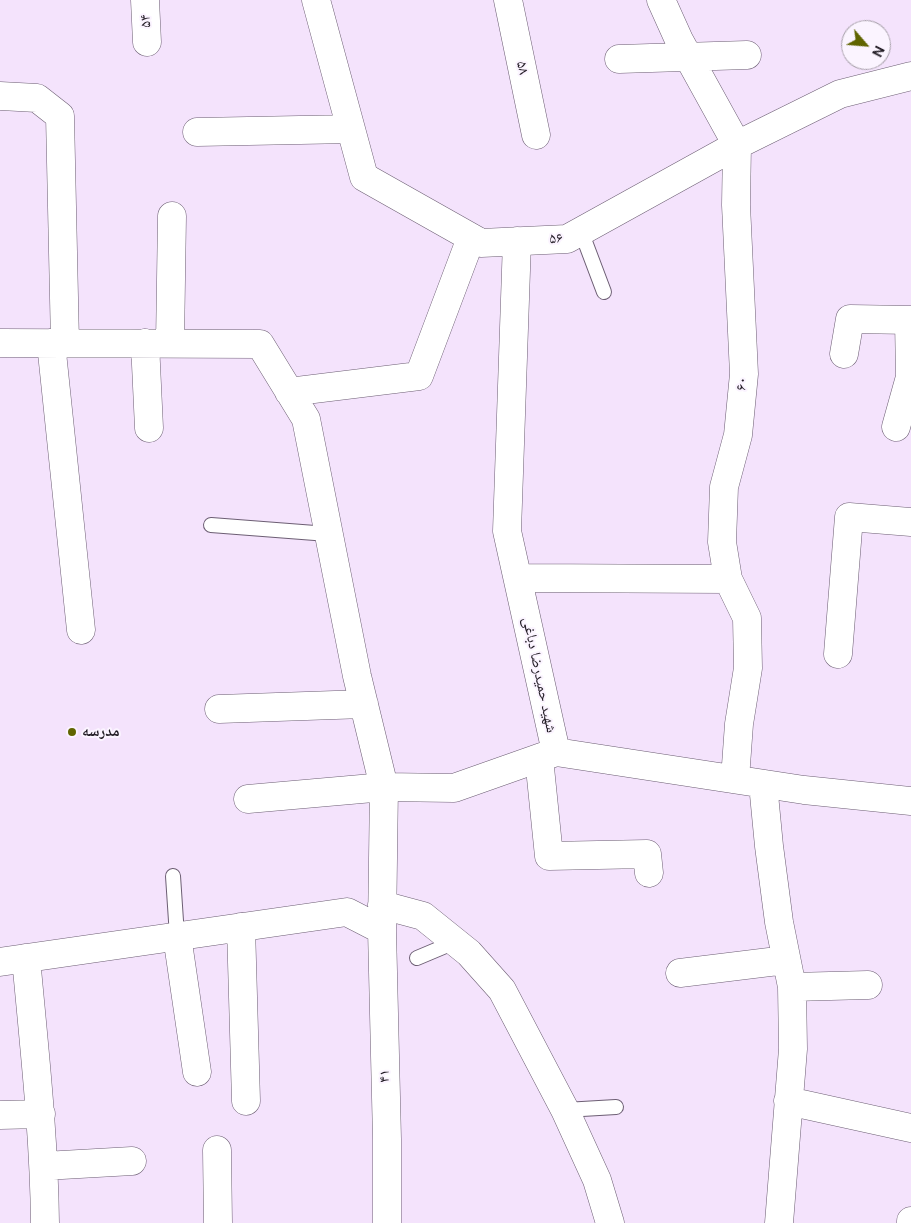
<!DOCTYPE html>
<html>
<head>
<meta charset="utf-8">
<style>
	body { margin:0 }
	#map { position:relative; width:911px; height:1223px; overflow:hidden; background:#f4e3fc; font-family:"DM Sans",sans-serif }
	canvas { display:block }
	.north { position:absolute; left:841px; top:20px; width:50px; height:50px; box-sizing:border-box; background:#fbf4ff; border:1px solid #a59ea8; border-radius:50%; rotate:117deg; font-size:14px; font-weight:700; line-height:20px; text-align:center; color:#231d26 }
	.north::after { content:''; display:block; margin:auto; width:18px; height:22px; background:#606400; clip-path:polygon(50% 0,100% 100%,50% 72%,0 100%) }
</style>
</head>
<body>
<div id="map">
<canvas width="911" height="1223"></canvas>
<div class="north">N</div>
</div>
<script>
const context = document.querySelector('canvas').getContext('2d');
context.lineJoin = 'round';
function stroke(path, color, width, dash) { context.strokeStyle = color; context.lineWidth = width; context.lineCap = dash ? 'butt' : 'round'; context.setLineDash(dash || []); context.stroke(path); }
function label(font, color, halo, rows, align = 'center') {
  context.font = font + ' "DM Sans","Noto Naskh Arabic",sans-serif'; context.lineWidth = 4; context.setLineDash([]); context.textBaseline = 'middle'; context.strokeStyle = halo; context.fillStyle = color; for (const [text, x, y, turn = 0] of rows) {
    context.save(); context.translate(x, y); context.rotate((+turn || 0) * Math.PI / 180); context.textAlign = isNaN(turn) ? turn : align; if (halo) context.strokeText(text, 0, 0); context.fillText(text, 0, 0); context.restore();
  }
}
const lane = new Path2D(`
	M581,231L604,292
	M211,525L328,534
	M173,876L177,936
	M417,958L455,942
	M565,1110L616,1107`);
const street = new Path2D(`
	M145,0L147,42
	M316,0L364,177L481,243L567,239L737,145L840,94L911,76
	M508,0L536,135
	M661,0L679,40L737,145L736,205L744,374L738,435L724,487L722,542L728,579L747,618L748,668L739,724L735,779
	M619,59L747,55
	M0,96L37,98L60,116L65,343
	M197,132L351,129
	M517,241L507,531L556,752L804,790L911,801
	M0,343L260,344L306,419L357,676L384,787L454,788L556,752
	M51,343L81,630
	M145,343L149,428
	M170,343L172,216
	M844,354L850,319L911,320
	M289,392L419,376L471,238
	M896,427L910,377L909,320
	M518,578L728,579
	M838,654L849,517L911,522
	M219,709L364,704
	M539,758L549,856L647,854L649,873
	M763,784L769,846L779,922L792,987L793,1049L779,1223
	M248,799L384,787L382,930L387,1139V1223
	M382,905L423,916L469,953L502,990L565,1110L597,1180L610,1223
	M241,927L246,1101
	M177,936L197,1072
	M26,958C34,1046 44,1134 45,1223
	M0,962L347,912L382,930
	M680,973L786,960
	M792,987L868,985
	M788,1101L911,1128
	M0,1115L41,1114
	M217,1150L218,1223
	M44,1166L132,1161
	M911,1223V1221`);
const markers = [
	[72,732,5,"#606400"]
];
const streetNames = [
	["۵۴",146,21,-94],
	["۵۸",522,68,79],
	["۵۶",556,239,-6],
	["۶۰",742,384,-86],
	["شهید حمیدرضا دباغی",539,675,78],
	["۴۱",385,1076,-91]
];
const poiNames = [
	["مدرسه",82,732]
];
stroke(lane, '#6c5e73', 16);
stroke(street, '#6c5e73', 29);
stroke(lane, '#fff', 14);
stroke(street, '#fff', 28);
for (const [x, y, r, color] of markers) { const dot = new Path2D(); dot.arc(x, y, r, 0, 2 * Math.PI); context.fillStyle = color; context.fill(dot); stroke(dot, '#fbf4ff', 2); }
label('15px', '#231d26', '#fbf4ff', streetNames);
label('bold 15px', '#231d26', '#fbf4ff', poiNames, 'left');
</script>
</body>
</html>
